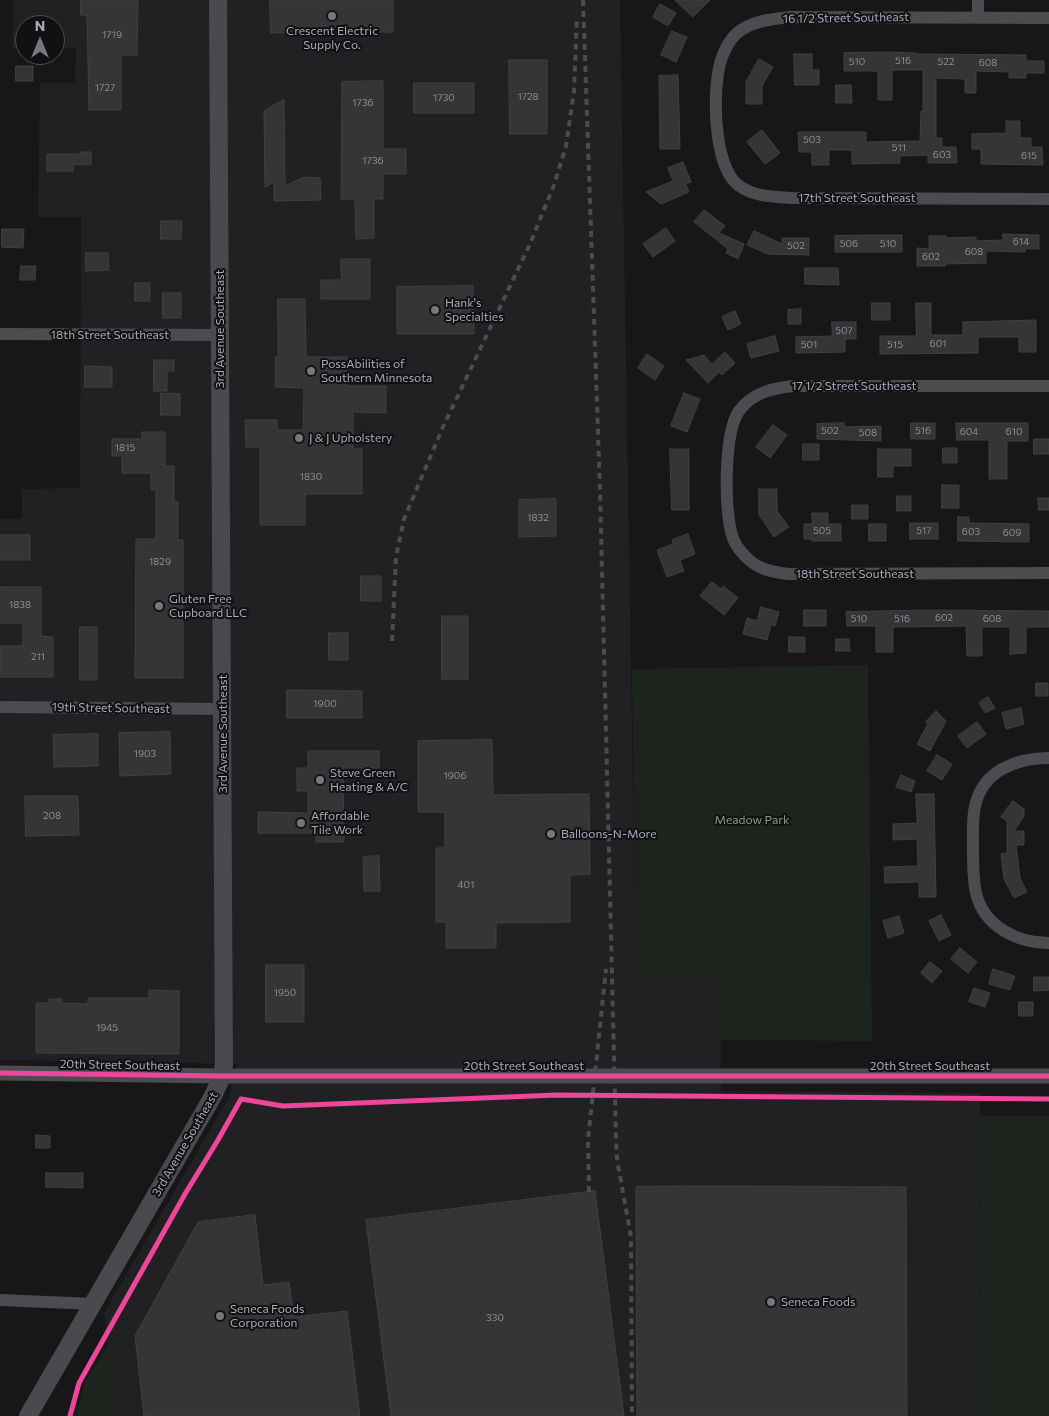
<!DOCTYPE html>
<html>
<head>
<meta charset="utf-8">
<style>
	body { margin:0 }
	#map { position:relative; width:1049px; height:1416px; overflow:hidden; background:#171717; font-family:Commissioner,sans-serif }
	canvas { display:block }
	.north { position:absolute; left:15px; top:15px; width:50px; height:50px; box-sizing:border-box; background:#111113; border:1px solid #4d4f55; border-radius:50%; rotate:0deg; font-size:14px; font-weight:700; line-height:20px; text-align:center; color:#a8adb8 }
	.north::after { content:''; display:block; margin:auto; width:18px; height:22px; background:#757880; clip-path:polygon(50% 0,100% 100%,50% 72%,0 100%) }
</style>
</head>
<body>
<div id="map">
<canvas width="1049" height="1416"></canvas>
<div class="north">N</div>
</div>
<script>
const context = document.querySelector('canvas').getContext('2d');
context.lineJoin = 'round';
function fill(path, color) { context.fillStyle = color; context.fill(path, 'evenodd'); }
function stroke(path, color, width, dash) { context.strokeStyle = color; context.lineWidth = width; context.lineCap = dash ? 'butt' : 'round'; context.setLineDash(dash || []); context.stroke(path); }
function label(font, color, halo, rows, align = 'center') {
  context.font = font + ' Commissioner,sans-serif'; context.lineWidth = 4; context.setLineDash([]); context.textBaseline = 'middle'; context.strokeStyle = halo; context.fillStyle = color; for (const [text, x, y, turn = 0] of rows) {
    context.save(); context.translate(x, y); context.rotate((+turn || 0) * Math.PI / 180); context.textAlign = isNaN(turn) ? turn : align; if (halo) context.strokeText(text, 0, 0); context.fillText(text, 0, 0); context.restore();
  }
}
const built = new Path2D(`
	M13,0H620L636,973L720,972L721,1091L980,1093L979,1416H116L104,1313L229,1097L237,1064L0,1060V519H22V489L80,488L81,217H38L40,83H75L76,48H55V25H25V48H13Z`);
const green = new Path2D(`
	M868,665L872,1041L720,1040L719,972L636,973L632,669Z
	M980,1116H1049V1416H979Z
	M108,1345L116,1416H76L84,1383Z`);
const building = new Path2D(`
	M81,0H138L137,55H121V110H89L87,15H81Z
	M270,0H393V32L271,33Z
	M675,0H710L693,17Z
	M660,4L676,13L668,26L653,17Z
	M672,31L687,37L676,62L661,55Z
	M890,52L916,53V54L1026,55V61H1044V73H1026V78H1009V72L976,71V93H965V79L936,78V138H942V147H956L957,163H928V155L900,156V163L852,164V150H829V165H812V152H799L798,132H866V142L920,141L921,111L923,112V70H892V100H878V71H844V53Z
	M794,54H812V70H819V85H795Z
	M759,59L773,67L762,86V104H746V82Z
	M509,60H547V134H510Z
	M16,66H33V81H16Z
	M678,75L680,149H660L659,76Z
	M383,81V149H406V174H383V199H374V238L356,239L355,199H341L342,82Z
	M414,83H474V113H414Z
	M836,85H851L852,103H836Z
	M284,100L285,186L304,177L320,178L321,200L274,201V182L265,187L264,111Z
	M1006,121H1020V138H1031V147H1042L1043,165L981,164V149H972V134L1006,133Z
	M762,130L780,153L765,164L747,142Z
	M80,152H91V164L73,165V171H47V154H80Z
	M683,162L691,182L686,184L689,192L661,204L646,192L673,181L668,168Z
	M704,210L725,226L719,233L744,244L738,259L726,253L728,249L694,222Z
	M161,221H182L181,239H161Z
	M666,228L675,241L653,257L643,244Z
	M2,229H24L23,248L2,247Z
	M754,231L782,244V238H809V255L768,254L747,245Z
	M1003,234L1039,235V249H1025V252L986,251V263L945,264V266H917V248L929,249V236H946V238L976,237V241L1003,240Z
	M874,235H902V252H835V236Z
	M86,253H108L109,270L86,271Z
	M341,259H370V299H321V280H341Z
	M21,266H36L35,280H20Z
	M805,268H838L839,285L805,284Z
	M135,283H150V301H135Z
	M473,286L474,334H397V287Z
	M163,293H181V318H163Z
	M278,299H305L306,357H347V386H386V413L353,412V449H362V494H305V525H260V447H246L245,420H277V430H303L304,388L275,387L276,356L278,357Z
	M872,303H890V320H872Z
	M916,303H931V335H963V322L1036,320V352H1019V337H978V353L880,354V336H916Z
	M801,309V324H788V310Z
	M735,311L741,324L728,330L722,317Z
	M832,322H856V339H845V352L796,353V337L832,336Z
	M775,336L779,351L751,358L747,344Z
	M725,352L735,363L722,375L719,372L708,383L686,360L704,355L712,364Z
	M647,354L664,366L655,380L638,368Z
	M154,360H174V371H167V391H154Z
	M85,366L112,367V387H85Z
	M161,393L180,394V415H161Z
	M684,393L700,399L687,432L671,426Z
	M844,423V427L881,426V441L817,439V424Z
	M911,423H935V439H911Z
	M956,423H1028V441H1007V479H989V440H957Z
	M773,425L787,435L770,458L756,447Z
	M142,432H165V466H174V502H178V540H183V678H135L136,539H156V490H151V473H122V456H112V439H142Z
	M1034,439H1049V454H1034Z
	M803,444H819V460H803Z
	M943,448H957V463H943Z
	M670,449H689V510H672Z
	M878,449H911V466H893V477H878Z
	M942,485H959V508H942Z
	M759,489H777V511L789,527L774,537L759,515Z
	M897,496H911V511H897Z
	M1038,498H1049V510H1039Z
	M556,499V536L519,537V500Z
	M852,505H868V519H852Z
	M812,513H828V524H841V541H812V539H804V524H812Z
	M958,517H969V523L1029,524V542L958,541Z
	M910,523H938V539H910Z
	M869,524H886V541H869Z
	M688,534L695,554L680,560L684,571L667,577L657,550L673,544L672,540Z
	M0,535H30V560H0Z
	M361,576H381V601H361Z
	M712,582L721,589L723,586L738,598L724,615L700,596Z
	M0,587H41V636L53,637V677H0V646H23V623H0Z
	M761,607L779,612L775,626L771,625L767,640L743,634L747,618L757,621Z
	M804,610H826V626H804Z
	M928,610L1049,611V627H1026V653L1010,654V627H982V656H967L966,626L893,627V652H876V626H847L846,612Z
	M442,616H468V679H442Z
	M80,627H97V680H80Z
	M329,633H348V660H329Z
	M789,637H805V652H789Z
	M836,639H849L850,651H836Z
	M1036,683H1048V696H1036Z
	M287,690L362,691V718H287Z
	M988,697L995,708L985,713L979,703Z
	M1021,708L1024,724L1006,729L1002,713Z
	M936,711L946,721L930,751L917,744L928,724L926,722Z
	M977,722L986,734L967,748L958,736Z
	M170,732L171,774L120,776L119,733Z
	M98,734V766L54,767L53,735Z
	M492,740L493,795L589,794L590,874L570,875V922L496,923V948H446V922H436V848H445V812H418V741Z
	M308,751H379V768H343L344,842H316V833H258V812L308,813V791H297V768H308Z
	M937,755L952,764L942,780L927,771Z
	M901,775L915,781L911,792L896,787Z
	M916,794H934L936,897H919V882L885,883L884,867L918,866L917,839L893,840V824L917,823Z
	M25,796H78L79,835L26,836Z
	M1013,801L1024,809V816L1015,830V831H1024V845H1016L1020,878L1027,892L1014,898L1004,879L1001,854L1007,853V821L1001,817Z
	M379,856L380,891H364L363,857Z
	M941,915L951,935L939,941L929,921Z
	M899,916L904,933L888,938L883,921Z
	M960,948L977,962L968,973L951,959Z
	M930,962L942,971L932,983L921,973Z
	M266,965H304V1022H266Z
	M993,969L1015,976L1010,990L989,984Z
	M1034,977H1049V990L1034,991Z
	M974,988L990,993L985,1007L969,1002Z
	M149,990L179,991V1054L36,1053V1003H49V999H62V1003L88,1004V998H149Z
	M1019,1002H1033V1016H1019Z
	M36,1135L50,1136V1148H36Z
	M46,1173H83V1188L46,1187Z
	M699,1186L906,1187L907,1416H637L636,1187Z
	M595,1191L624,1416H391L366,1220Z
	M255,1215L263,1285L289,1282L294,1317L347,1311L360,1416H144L135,1336L198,1222Z`);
const minor = new Path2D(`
	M978,0V17
	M1049,18L790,17C772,19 750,21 736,34C729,41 724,51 721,60C712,89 713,165 738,185C754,197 774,197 793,198L1049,199
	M0,334L220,335
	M1049,386H793C773,388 752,393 739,411C724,432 724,510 732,535C734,543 740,551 746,557C757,569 772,572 788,574L1049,573
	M0,707L223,709
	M1049,758C1017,758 983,770 975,806C972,820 973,836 973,851C973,865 973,880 976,893C984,927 1018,943 1049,943
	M0,1300L94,1304`);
const tertiary = new Path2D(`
	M0,1073L222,1076H1049`);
const secondary = new Path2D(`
	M28,1416L213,1096L222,1076L224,1064L218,0`);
const rail = new Path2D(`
	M583,0L600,489L616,1139L617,1159L631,1237L632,1416
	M392,641L396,557L404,519L443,427L530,244L554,185L566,146L574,91L577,17
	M589,1192L588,1140L606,969`);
const cycleway = new Path2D(`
	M0,1073L222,1076H1049
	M70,1416L79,1383L185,1194L218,1140L241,1099L283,1106L557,1095L1049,1099`);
const markers = [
	[332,16,5,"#757880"],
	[435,310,5,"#757880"],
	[311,371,5,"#757880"],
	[299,438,5,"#757880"],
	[159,606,5,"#757880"],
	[320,780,5,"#757880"],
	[301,823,5,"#757880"],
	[551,834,5,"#757880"],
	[771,1302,5,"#757880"],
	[220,1316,5,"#757880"]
];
const numberNames = [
	["1719",112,35],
	["516",903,61],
	["510",857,62],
	["522",946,62],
	["608",988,63],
	["1727",105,88],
	["1728",528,97],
	["1730",444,98],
	["1736",363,103],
	["503",812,140],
	["511",899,148],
	["603",942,155],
	["615",1029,156],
	["1736",373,161],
	["614",1021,242],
	["506",849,244],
	["510",888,244],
	["502",796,246],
	["608",974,252],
	["602",931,257],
	["507",844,331],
	["601",938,344],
	["501",809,345],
	["515",895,345],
	["502",830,431],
	["516",923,431],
	["604",969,432],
	["610",1014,432],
	["508",868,433],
	["1815",125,448],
	["1830",311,477],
	["1832",538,518],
	["505",822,531],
	["517",924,531],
	["603",971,532],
	["609",1012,533],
	["1829",160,562],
	["1838",20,605],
	["602",944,618],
	["510",859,619],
	["516",902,619],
	["608",992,619],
	["211",38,657],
	["1900",325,704],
	["1903",145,754],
	["1906",455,776],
	["208",52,816],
	["401",466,885],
	["1950",285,993],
	["1945",107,1028],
	["330",495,1318]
];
const streetNames = [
	["16 1/2 Street Southeast",846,18,-1],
	["17th Street Southeast",857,198],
	["3rd Avenue Southeast",220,329,-90],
	["18th Street Southeast",110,335],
	["17 1/2 Street Southeast",854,386],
	["18th Street Southeast",855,574],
	["19th Street Southeast",111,708,1],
	["3rd Avenue Southeast",223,734,-90],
	["20th Street Southeast",120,1065,1],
	["20th Street Southeast",524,1066],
	["20th Street Southeast",930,1066],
	["3rd Avenue Southeast",185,1144,-60]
];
const poiNames = [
	["Crescent Electric",332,31,"center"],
	["Supply Co.",332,45,"center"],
	["Hank's",445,303],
	["Specialties",445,317],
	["PossAbilities of",321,364],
	["Southern Minnesota",321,378],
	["J & J Upholstery",309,438],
	["Gluten Free",169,599],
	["Cupboard LLC",169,613],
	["Steve Green",330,773],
	["Heating & A/C",330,787],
	["Affordable",311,816],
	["Tile Work",311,830],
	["Balloons-N-More",561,834],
	["Seneca Foods",781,1302],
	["Seneca Foods",230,1309],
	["Corporation",230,1323]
];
const parkNames = [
	["Meadow Park",752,820]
];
fill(built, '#212123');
fill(green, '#1d241e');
fill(building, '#353536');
stroke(building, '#3f4043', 1);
stroke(minor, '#4b4c50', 12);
stroke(tertiary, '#4b4c50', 15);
stroke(secondary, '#4a4a4e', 18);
stroke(rail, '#4b4c4f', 4, [6, 5]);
stroke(cycleway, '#ed469a', 5);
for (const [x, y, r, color] of markers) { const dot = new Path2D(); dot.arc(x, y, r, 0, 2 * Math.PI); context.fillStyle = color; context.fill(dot); stroke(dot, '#111113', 2); }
label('10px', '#8b8f98', null, numberNames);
label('12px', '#a8adb8', '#111113', streetNames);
label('12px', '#a8adb8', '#111113', poiNames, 'left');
label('12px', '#7fa381', '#111113', parkNames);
</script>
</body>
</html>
